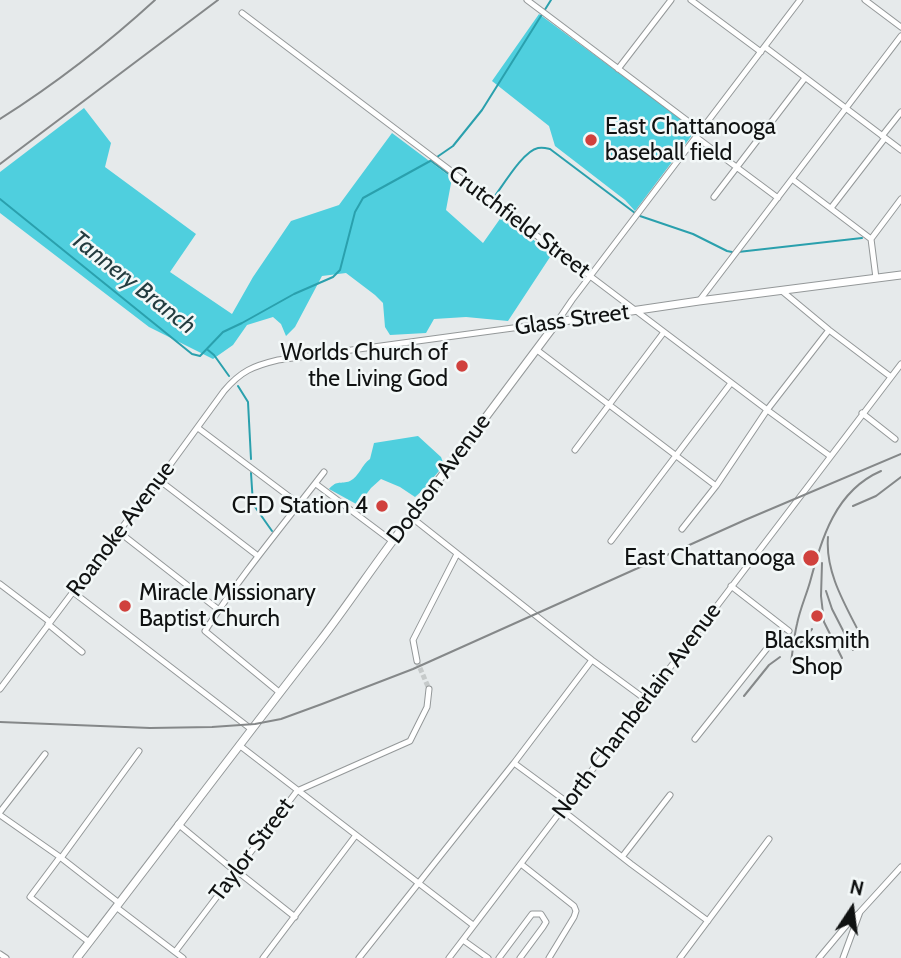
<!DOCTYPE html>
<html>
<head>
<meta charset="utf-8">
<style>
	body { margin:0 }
	#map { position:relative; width:901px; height:958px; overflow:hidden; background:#e6eaeb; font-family:Cabin,sans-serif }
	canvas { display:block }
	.north { position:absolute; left:817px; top:874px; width:70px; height:70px; -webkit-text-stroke:5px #f3f8f8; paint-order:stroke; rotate:13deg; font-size:19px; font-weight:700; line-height:28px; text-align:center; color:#101212 }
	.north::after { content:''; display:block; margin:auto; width:24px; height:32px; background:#101212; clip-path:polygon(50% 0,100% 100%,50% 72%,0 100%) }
</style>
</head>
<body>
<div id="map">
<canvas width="901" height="958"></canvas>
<div class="north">N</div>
</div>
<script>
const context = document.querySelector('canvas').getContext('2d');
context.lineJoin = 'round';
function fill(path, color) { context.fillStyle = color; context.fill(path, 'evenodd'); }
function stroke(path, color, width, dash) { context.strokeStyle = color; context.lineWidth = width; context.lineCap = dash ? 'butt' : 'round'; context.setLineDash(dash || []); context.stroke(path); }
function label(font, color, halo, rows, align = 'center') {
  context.font = font + ' Cabin,sans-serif'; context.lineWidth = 5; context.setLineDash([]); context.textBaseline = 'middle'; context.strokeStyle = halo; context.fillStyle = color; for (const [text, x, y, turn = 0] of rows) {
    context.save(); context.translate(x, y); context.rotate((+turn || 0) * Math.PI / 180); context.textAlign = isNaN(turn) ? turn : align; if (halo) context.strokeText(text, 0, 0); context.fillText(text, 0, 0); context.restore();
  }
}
const green = new Path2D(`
	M539,14L696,130L635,211L625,200L555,146L549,126L492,81Z
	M84,108L111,143L105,167L196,234L170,272L232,314L253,277L291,221L339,205L392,133L452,178L446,210L483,243L502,216L552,254L508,321L466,317L434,319L426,333L390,335L385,327L383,303L375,295L346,273L322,276L295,327L286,336L281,324L273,317L247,325L233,345L213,359L149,327L0,213V172Z
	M418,436L441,457L444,465L423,490L415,497L400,487L381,479L371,488L358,505L329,489C338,479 340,485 350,481C359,477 362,464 370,459L374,443Z`);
const stream = new Path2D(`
	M437,157L453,146L482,110L551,0
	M431,161L489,204C500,191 522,151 538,148C543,147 546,148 550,149L635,213
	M0,199L192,354L200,356L223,332L242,323L294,294L333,277L340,270L355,212L363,198L432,160
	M640,216L693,234L727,251L732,252
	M738,252L862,238
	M208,350L214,355L229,376
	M238,386L248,402L251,459
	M251,473L253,504L272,531`);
const minorTunnel = new Path2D(`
	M417,661L429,689`);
const minor = new Path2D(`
	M527,0L701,131
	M691,0L761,52
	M865,0L901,27
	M242,13L770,412L830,456
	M765,47L901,150
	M618,69L671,0
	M882,136L901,112
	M696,137L778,198
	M792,179L871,239L876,278
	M714,197L805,78
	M831,208L885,138
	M871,239L901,199
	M782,291L829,330L891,377
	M699,301L901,36
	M537,350L716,486
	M862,413L895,439
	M198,428L299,504
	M575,450L664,332
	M159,480L258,556
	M316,484L392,541
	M411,517L592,660L645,699
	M682,529L716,486L767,410L829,330
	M119,532L219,610
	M611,541L731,383
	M0,584L50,622
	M731,586L789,631
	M73,592L251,729
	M48,624L82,652
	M417,661L413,640L457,554
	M0,689L109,544L159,480L224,391C241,371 253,366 278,360L557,322L572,300L800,0
	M279,692L205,631C241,575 284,524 324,472
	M695,739L784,627
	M239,745L473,925
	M514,763L567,802
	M562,810L631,864L708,921
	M0,812L45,754
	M0,815L60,857L119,903
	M178,824L236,872L242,875L295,917
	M60,857L30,897L89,942
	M622,857L670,795
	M61,858L139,751
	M521,864L574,906L576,911L574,917L549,958
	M116,907L183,958
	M463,940L488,958
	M175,952L297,791L410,741L427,707L429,689
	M0,954L6,958
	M263,958L356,835
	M359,958L514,763L592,660
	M449,958L901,364
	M499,958L532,914H541L546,922L543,927L520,958
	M680,958L769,839
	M819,958L850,921L859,913
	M843,958L860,912L901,867`);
const major = new Path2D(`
	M77,958C158,853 238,746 320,641C351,601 379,557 411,517L557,322L699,301L901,275`);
const rail = new Path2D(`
	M0,119C55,84 107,44 155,0
	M0,164L218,0
	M853,506L876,496L901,477
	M828,537C825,573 846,606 862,638
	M822,563L821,596L824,622L842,658
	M826,591L832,609L853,650
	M798,646L812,629
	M791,662C793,649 794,636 797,624C800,609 806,596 810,582C822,538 835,491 881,471
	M744,696L769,665L780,657
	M0,722L150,728L212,727L255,724L281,719L322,704L413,669L745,520L901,454`);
const markers = [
	[591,140,7,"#d0413d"],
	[462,366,7,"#d0413d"],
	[382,506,7,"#d0413d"],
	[811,558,9,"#d0413d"],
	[125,606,7,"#d0413d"],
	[817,616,7,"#d0413d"]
];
const poiNames = [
	["East Chattanooga",605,127,"left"],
	["baseball field",605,153,"left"],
	["Worlds Church of",448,353],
	["the Living God",448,379],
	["CFD Station 4",368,506],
	["East Chattanooga",795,558],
	["Miracle Missionary",139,593,"left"],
	["Baptist Church",139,619,"left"],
	["Blacksmith",817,641,"center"],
	["Shop",817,667,"center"]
];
const streetNames = [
	["Crutchfield Street",519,222,37],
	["Glass Street",572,320,-8],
	["Dodson Avenue",439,479,-53],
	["Roanoke Avenue",121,529,-53],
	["North Chamberlain Avenue",637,711,-53],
	["Taylor Street",252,850,-53]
];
const waterNames = [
	["Tannery Branch",133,283,38]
];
fill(green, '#4fcfde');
stroke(stream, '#2aa0ad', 2);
stroke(minorTunnel, '#c6caca', 5, [5, 2.5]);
stroke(minor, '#949899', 7);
stroke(major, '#949899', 9);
stroke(minor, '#fff', 5);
stroke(major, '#fff', 7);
stroke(rail, '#858889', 2);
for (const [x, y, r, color] of markers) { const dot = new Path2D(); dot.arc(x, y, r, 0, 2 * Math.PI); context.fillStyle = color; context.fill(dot); stroke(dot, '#f3f8f8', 2.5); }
label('23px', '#101212', '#f3f8f8', poiNames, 'right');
label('23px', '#101212', '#f3f8f8', streetNames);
label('italic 24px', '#243d40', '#f3f8f8', waterNames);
</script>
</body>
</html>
